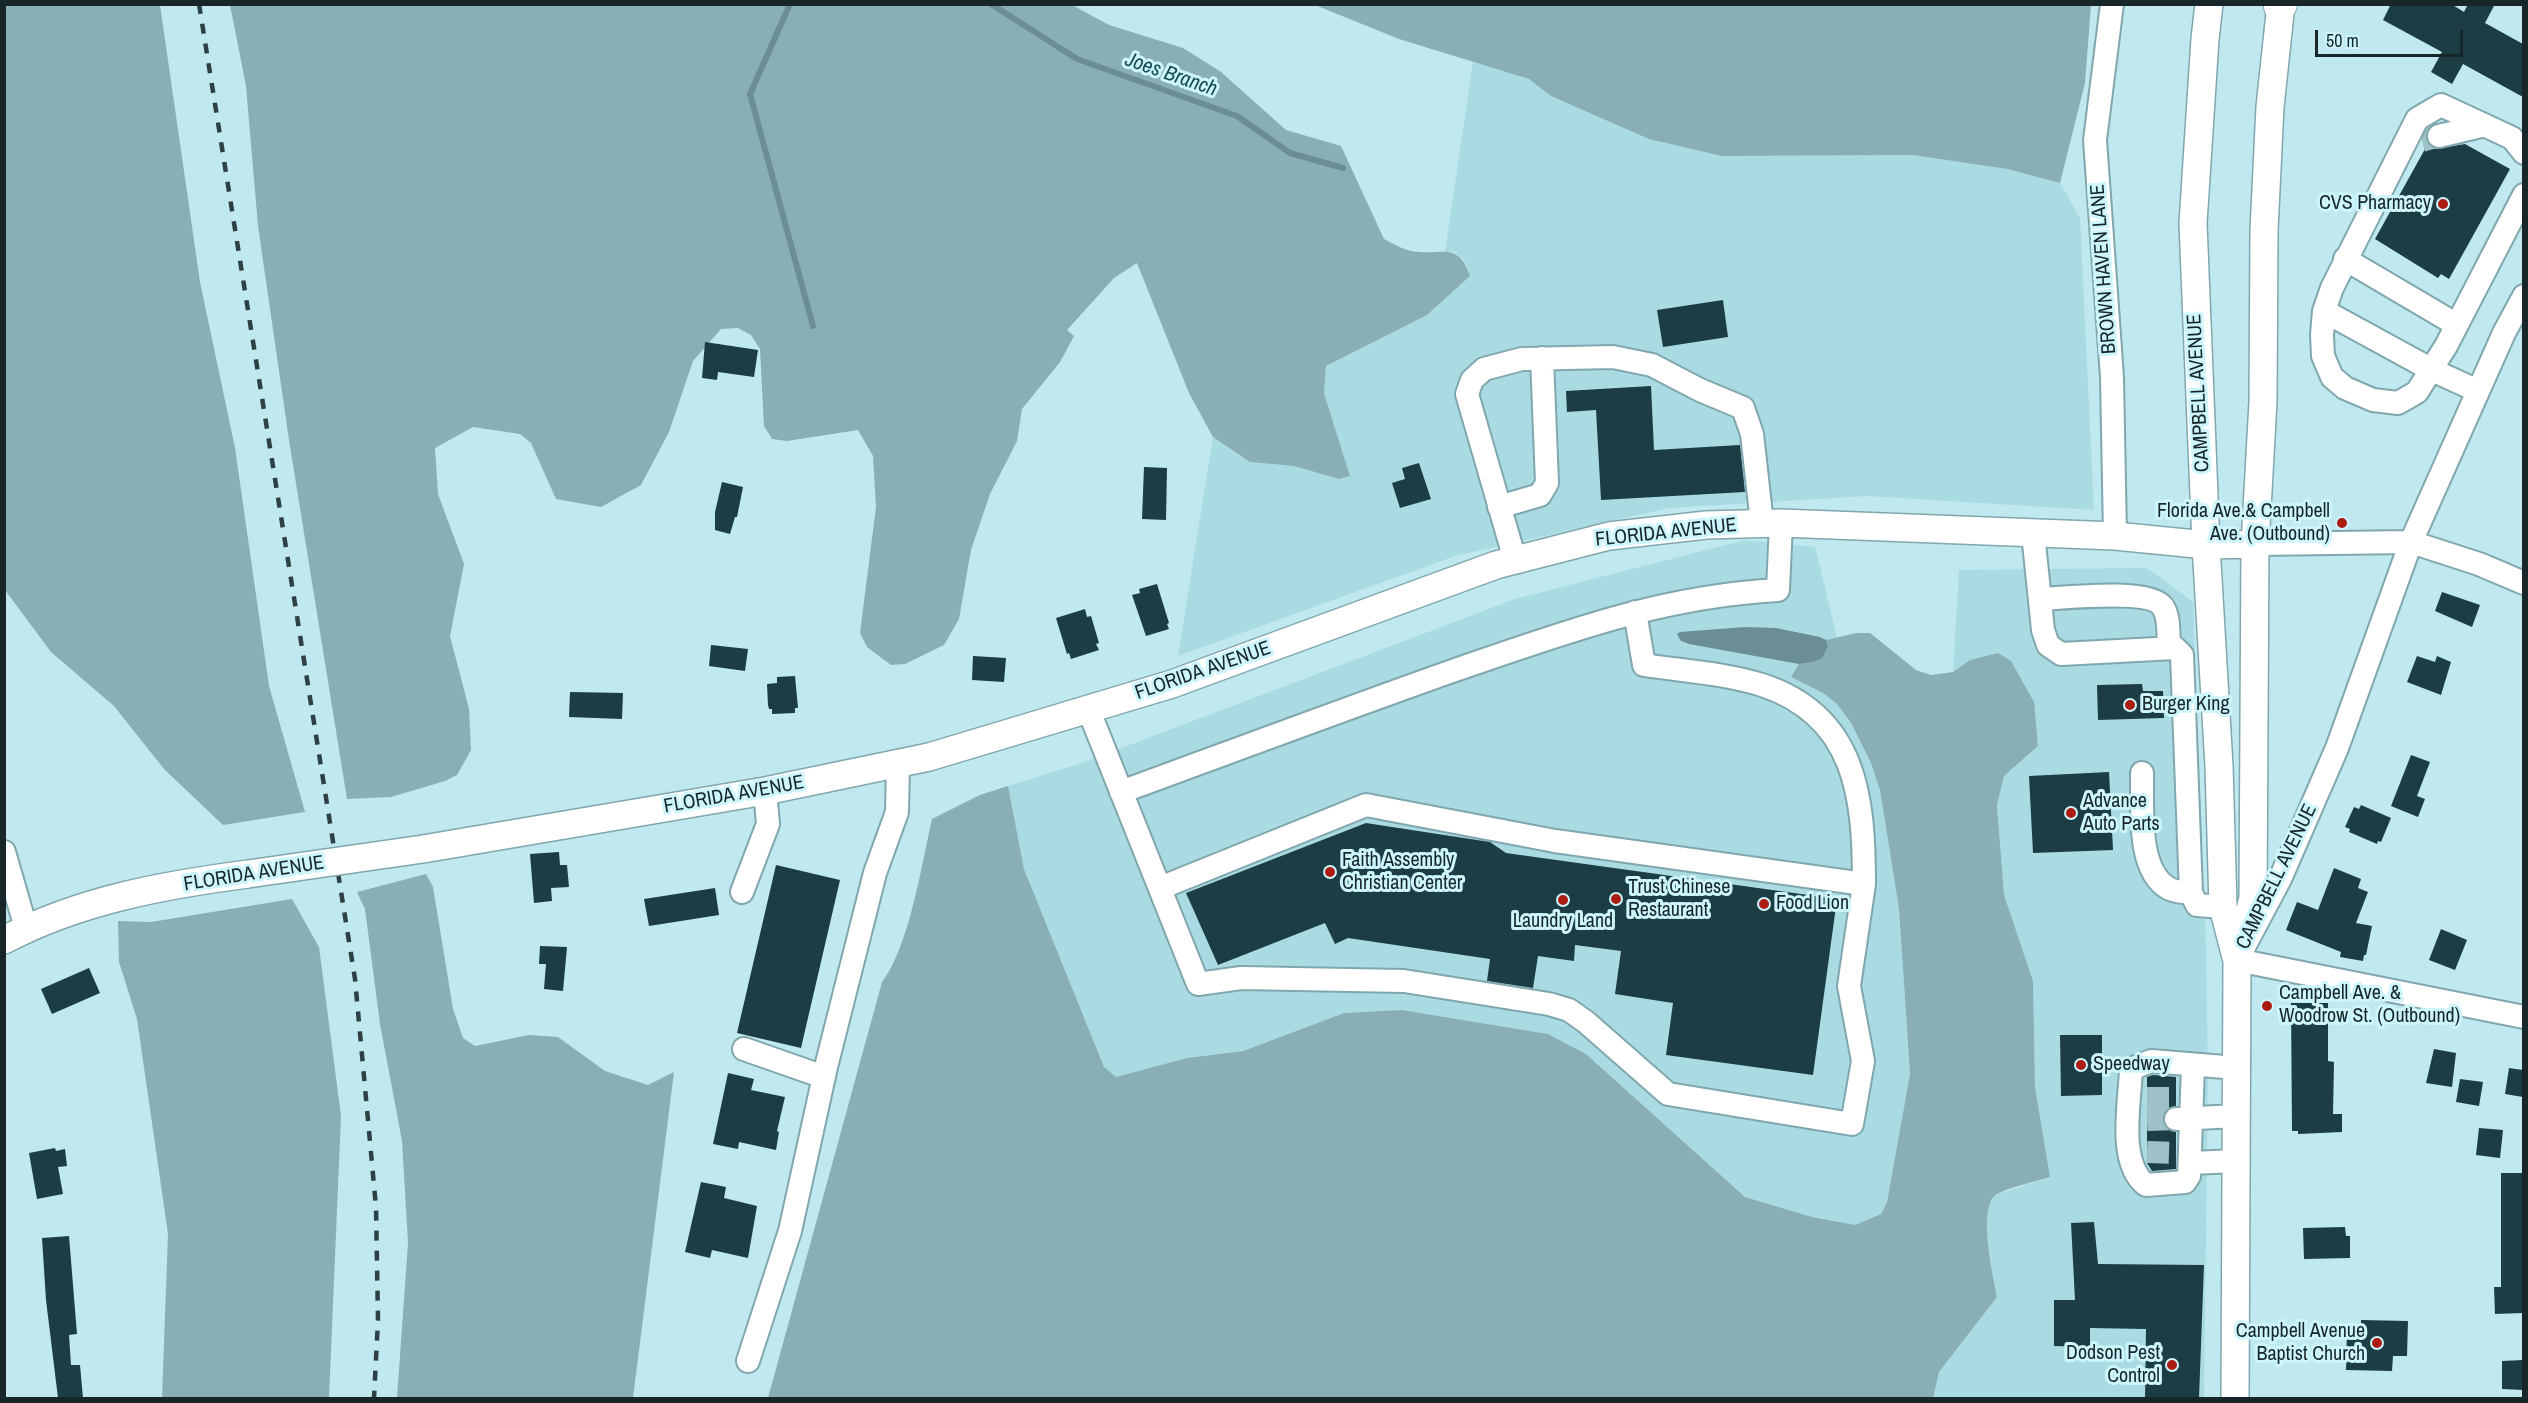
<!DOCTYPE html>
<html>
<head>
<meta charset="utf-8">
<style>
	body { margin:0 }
	#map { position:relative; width:2528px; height:1403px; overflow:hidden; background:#c0e8ef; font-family:"Archivo Narrow",sans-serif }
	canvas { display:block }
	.frame { position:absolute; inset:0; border:6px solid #172729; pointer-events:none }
	.scale { position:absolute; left:2315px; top:30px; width:148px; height:27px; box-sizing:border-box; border:3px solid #172729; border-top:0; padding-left:8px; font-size:18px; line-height:21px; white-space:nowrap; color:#172729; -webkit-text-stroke:4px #cdf5fc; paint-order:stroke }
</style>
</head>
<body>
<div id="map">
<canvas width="2528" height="1403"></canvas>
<div class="frame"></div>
<div class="scale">50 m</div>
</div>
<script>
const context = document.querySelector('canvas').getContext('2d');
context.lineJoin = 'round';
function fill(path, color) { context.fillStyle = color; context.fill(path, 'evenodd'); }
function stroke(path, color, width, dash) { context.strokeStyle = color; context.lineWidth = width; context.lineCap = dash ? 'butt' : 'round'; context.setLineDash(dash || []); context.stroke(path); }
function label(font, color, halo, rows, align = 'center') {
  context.font = font + ' "Archivo Narrow",sans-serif'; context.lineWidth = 6; context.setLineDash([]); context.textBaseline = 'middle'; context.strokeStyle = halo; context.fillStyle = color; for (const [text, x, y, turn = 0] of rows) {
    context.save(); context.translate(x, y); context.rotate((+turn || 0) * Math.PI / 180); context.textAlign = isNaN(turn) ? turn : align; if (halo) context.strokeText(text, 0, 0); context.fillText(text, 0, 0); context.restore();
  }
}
const built = new Path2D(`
	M1473,62L1530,79L1551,96L1722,156L1913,155L2007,169L2060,183L2080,218L2094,510L1867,496L1669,508L1455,556L1178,656L1213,437L1250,462L1294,466L1339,479L1350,476L1324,393L1326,366L1427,315L1470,276L1465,261L1455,252H1445Z
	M1745,540L1815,547L1837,637L1826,640L1791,677L1823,693L1837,704L1851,723L1871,763L1880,790L1899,909L1910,1074L1887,1202L1881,1214L1855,1225L1812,1217L1745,1197L1586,1054L1548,1034L1402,1010L1344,1013L1243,1051L1187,1058L1116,1077L1104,1067L1024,869L1008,786L1082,763L1515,599Z
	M2147,568L2193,602L2206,946L2208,1077L2204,1398H1933L1939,1372L1997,1297L1987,1238V1208L1995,1195L2050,1177L2035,1087L2033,981L2004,895L1997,805L2004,776L2038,746L1970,660L1953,672L1959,570Z`);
const forest = new Path2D(`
	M5,4L160,5L200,282L235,448L269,686L305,812L223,825L164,769L114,706L51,652L5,590Z
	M230,5H1072L1109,25L1183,48L1221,72L1286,130L1341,146L1384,239C1392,243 1402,249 1411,251C1440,257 1458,239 1470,276L1427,315L1326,366L1324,393L1350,476L1339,479L1294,466L1250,462L1213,437L1189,393L1137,263L1114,278L1067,330L1074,336L1060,362L1022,409L1017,441L990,494L971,550L959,619L944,645L905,664L891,665L867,647L860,633L876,507L873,456L858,430L787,441L772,439L764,426L760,349L751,335L738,328L721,329L693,361L669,432L641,485L601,507L556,499L531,443L520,434L473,427L435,448L438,494L464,564L450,636L469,709L471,750L457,775L445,781L391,797L347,799L289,440L258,226L246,86Z
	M1315,5H2091L2085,83L2060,183L2007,169L1913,155L1722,156L1649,139L1551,96L1529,79L1399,39Z
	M1856,633H1870L1916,670L1931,675L1953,672L1970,660L1998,653L2011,661L2034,702L2038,746L2004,776L1997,805L2004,895L2033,981L2035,1087L2050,1177C2034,1182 2012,1186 1997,1194C1976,1206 1994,1277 1997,1297L1939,1372L1933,1398H768L882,982C909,947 922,863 932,819L980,795L1008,786L1024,869L1104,1067L1116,1077L1187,1058L1243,1051L1344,1013L1402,1010L1548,1034L1586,1054L1745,1197L1812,1217L1855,1225L1881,1214L1887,1202L1910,1074L1899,909L1880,790L1871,763L1851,723L1837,704L1823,693L1791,677L1799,664L1813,662L1828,646L1826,640Z
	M426,874L433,887L453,1009L463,1038L475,1046L529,1035L558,1037L605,1071L648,1085L674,1072L633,1398H397L408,1243L402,1141L380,1024L365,909L357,892Z
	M292,899L319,947L341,1116L329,1398H162L168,1234L137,1019L119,962L118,921L151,922Z`);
const water = new Path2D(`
	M1745,627L1776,628L1820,637L1826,640L1828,646L1822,658L1813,662L1799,664L1689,644L1681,641L1677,634L1680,632Z`);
const stream = new Path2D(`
	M790,4L750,94L813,326
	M991,4L1077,59L1237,116L1290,153L1343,168`);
const building = new Path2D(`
	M2391,4H2451L2464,12L2468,4H2495L2485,23L2523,44V97L2463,64L2452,84L2431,72L2442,52L2383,20Z
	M2428,129L2426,140L2435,149L2465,144L2510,169L2449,279L2441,274L2438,278L2375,239L2425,149L2422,139Z
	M1723,300L1728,337L1663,347L1657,310Z
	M705,342L758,350L754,377L718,372L717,380L702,378Z
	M1651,386L1654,450L1740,445L1745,492L1601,500L1596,410L1567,412L1566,391Z
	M1419,463L1431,499L1400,508L1392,483L1405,479L1402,468Z
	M1144,467L1167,468L1166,520L1142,519Z
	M722,482L743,487L737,517H735L730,534L715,530V512Z
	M1157,584L1169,623L1167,624L1169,629L1146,636L1132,595L1140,593L1139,589Z
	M2442,592L2480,605L2472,627L2435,611Z
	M1085,609L1087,617L1091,616L1099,643L1096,644L1099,650L1071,659L1069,653L1067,654L1056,618Z
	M711,645L748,649L745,671L709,666Z
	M973,656L1006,658L1004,682L972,680Z
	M2417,656L2435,662L2437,656L2451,662L2441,695L2407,682Z
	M795,676L798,708H795V713L772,714V709H769L768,705L767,684L777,683V677Z
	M2142,684L2143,691H2163L2164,718L2098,720L2097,685Z
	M570,692L623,693L622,719L569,717Z
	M2411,755L2430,762L2417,796L2425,799L2418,817L2391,806Z
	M2109,772L2113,850L2033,853L2029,776Z
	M2361,805L2391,818L2381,842L2378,841L2377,844L2349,832L2350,829L2345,827L2354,807L2359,809Z
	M1366,823L1490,842L1506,853L1837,899L1813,1075L1666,1055L1673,1003L1615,994L1621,951L1575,945L1574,961L1538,956L1533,988L1487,981L1490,959L1348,938L1335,944L1325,923L1218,965L1186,893Z
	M559,852L560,865H567L569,887L551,888L552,901L534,903L530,854Z
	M776,865L840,880L801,1048L737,1033Z
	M2334,868L2361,879L2358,888L2368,892L2356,923L2372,926L2366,955H2364L2363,961L2340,957L2341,952L2286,930L2297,902L2318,910Z
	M715,888L719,915L649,926L644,899Z
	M2441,929L2467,940L2455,970L2429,960Z
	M540,946L567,947L563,991L544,989L546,964H539Z
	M89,968L100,993L52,1014L41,989Z
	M2291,1003H2328V1061L2334,1062L2333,1114H2342V1132L2298,1134V1131H2292Z
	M2060,1035H2102V1095L2061,1096Z
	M2434,1049L2456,1053L2452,1087L2426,1083Z
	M2509,1068L2523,1070V1097L2505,1094Z
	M728,1073L754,1079L751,1090L785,1097L777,1131L779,1132L776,1150L739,1142L738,1149L713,1144Z
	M2153,1075L2176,1077V1106L2168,1108L2163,1119L2165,1127L2176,1132V1169L2152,1171L2147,1163V1077Z
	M2460,1079L2483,1082L2479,1106L2456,1102Z
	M2479,1128L2503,1130L2500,1158L2476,1155Z
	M55,1148L56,1151L65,1149L67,1166L58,1167L63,1194L37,1199L29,1153Z
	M2501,1173H2523V1313L2495,1314L2494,1287H2501Z
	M701,1182L726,1187L724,1198L757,1206L748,1258L712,1250L710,1258L685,1252Z
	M2094,1222L2098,1264L2204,1265L2199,1398H2145L2146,1329L2090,1328V1347L2054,1346V1300H2075L2071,1223Z
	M2345,1227L2346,1236H2350V1258L2304,1259L2303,1228Z
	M69,1236L77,1334L69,1335L71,1365H80L83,1398H58L46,1300L42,1238Z
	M2361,1320L2408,1321L2407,1356H2393L2392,1371L2346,1370L2347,1330H2361Z
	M2523,1360V1390L2502,1389V1361Z`);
const minorTunnel = new Path2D(`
	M2422,141L2439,136
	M2147,1098H2176
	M2147,1120L2176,1119
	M2147,1152L2176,1153`);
const minor = new Path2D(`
	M2112,4L2095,140L2112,377L2115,536
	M2439,136L2481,126
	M2524,153L2512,138L2441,105L2417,119L2332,288L2324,311L2322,335L2323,356L2332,377L2345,388L2373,400L2398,403L2417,392L2446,346L2524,195
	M2345,259L2457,325
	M2524,296L2504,333L2411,542L2337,748L2280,879L2237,960L2524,1017
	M2324,311L2432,370L2478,391
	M1499,507L1540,495L1547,483L1542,358
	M2033,533L2043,630L2048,645L2061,654L2175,648L2182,655L2191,893L2197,905L2223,907
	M2255,544L2411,542L2479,564L2524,583
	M1515,560L1467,394L1472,380L1484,369L1522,359L1613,357L1652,365L1700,390L1743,408L1752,434L1762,523
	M2040,599C2064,598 2150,588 2163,607C2170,618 2168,636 2169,648
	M1089,711L1198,984L1241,978L1404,981L1549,1004L1569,1010L1586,1022L1668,1094L1852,1124L1863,1061L1849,986L1864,884
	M2142,773C2143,806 2136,869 2168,888C2174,892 2184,892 2191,893
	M1121,792C1233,751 1345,709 1458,669C1566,632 1663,596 1778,590L1781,523
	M4,852L26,928
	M1160,888L1366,805L1555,841L1864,884C1864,799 1857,716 1762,685C1724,673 1682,671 1644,665L1635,612
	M742,892L768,824L765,791
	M744,1049L824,1077
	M2193,1066L2189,1176L2185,1182L2146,1185C2117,1162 2130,1102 2131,1069L2151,1061L2237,1068
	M2176,1119L2237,1116
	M2190,1163L2237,1161
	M748,1361L790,1231L826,1067L875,873L897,812L898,764`);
const major = new Path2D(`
	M2209,4L2205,39L2193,223L2206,545L2219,766L2223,907L2236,957
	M423,849L765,791L929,757L1172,684L1496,565L1609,536L1706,525L1781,523L2115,536L2206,545L2255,544
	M4,940C80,900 164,885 248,874
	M2235,1398L2237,960L2253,898L2255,544L2263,402L2264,230L2270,107L2281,4`);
const highway = new Path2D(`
	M2280,6L2281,4`);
const rail = new Path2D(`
	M199,4L355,979L376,1207L378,1320L374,1398`);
const majorBridge = new Path2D(`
	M248,874L423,849`);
const markers = [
	[2443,204,6,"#ad1c12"],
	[2342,523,6,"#ad1c12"],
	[2130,705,6,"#ad1c12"],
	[2071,813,6,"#ad1c12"],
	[1330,872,6,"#ad1c12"],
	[1616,899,6,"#ad1c12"],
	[1563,900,6,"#ad1c12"],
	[1764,904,6,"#ad1c12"],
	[2267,1006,6,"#ad1c12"],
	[2081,1065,6,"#ad1c12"],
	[2377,1343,6,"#ad1c12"],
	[2172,1365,6,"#ad1c12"]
];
const poiNames = [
	["CVS Pharmacy",2431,204,"right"],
	["Florida Ave.& Campbell",2330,512,"right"],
	["Ave. (Outbound)",2330,535,"right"],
	["Burger King",2142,705],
	["Advance",2083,802],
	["Auto Parts",2083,825],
	["Faith Assembly",1342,861],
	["Christian Center",1342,884],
	["Trust Chinese",1628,888],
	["Restaurant",1628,911],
	["Food Lion",1776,904],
	["Laundry Land",1563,922,"center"],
	["Campbell Ave. &",2279,994],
	["Woodrow St. (Outbound)",2279,1017],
	["Speedway",2093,1065],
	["Campbell Avenue",2365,1332,"right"],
	["Baptist Church",2365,1355,"right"],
	["Dodson Pest",2160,1354,"right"],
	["Control",2160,1377,"right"]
];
const streetNames = [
	["BROWN HAVEN LANE",2104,269,-94],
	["CAMPBELL AVENUE",2199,393,-93],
	["FLORIDA AVENUE",1666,533,-6],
	["FLORIDA AVENUE",1203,671,-19],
	["FLORIDA AVENUE",734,795,-10],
	["FLORIDA AVENUE",254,874,-9],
	["CAMPBELL AVENUE",2277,877,-64]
];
const waterNames = [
	["Joes Branch",1171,75,19]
];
fill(built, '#aadbe3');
fill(forest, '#8aaeb5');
fill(water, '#6a8e94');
stroke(stream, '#6a8e94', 6);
fill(building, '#1b3d43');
stroke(minorTunnel, '#9ec1c7', 22, [22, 11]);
stroke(minor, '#80a7ad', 26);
stroke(major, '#80a7ad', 30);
stroke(highway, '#80a7ad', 34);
stroke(minor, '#fff', 22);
stroke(major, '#fff', 27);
stroke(highway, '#fff', 32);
stroke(rail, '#2d4043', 4.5, [10, 10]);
stroke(majorBridge, '#80a7ad', 30, []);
stroke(majorBridge, '#fff', 27);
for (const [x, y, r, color] of markers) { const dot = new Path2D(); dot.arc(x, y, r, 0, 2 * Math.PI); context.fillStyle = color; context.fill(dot); stroke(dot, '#cdf5fc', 2); }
label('20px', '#172729', '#cdf5fc', poiNames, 'left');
label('20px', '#172729', '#cdf5fc', streetNames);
label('italic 21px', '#154b53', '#cdf5fc', waterNames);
</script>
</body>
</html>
